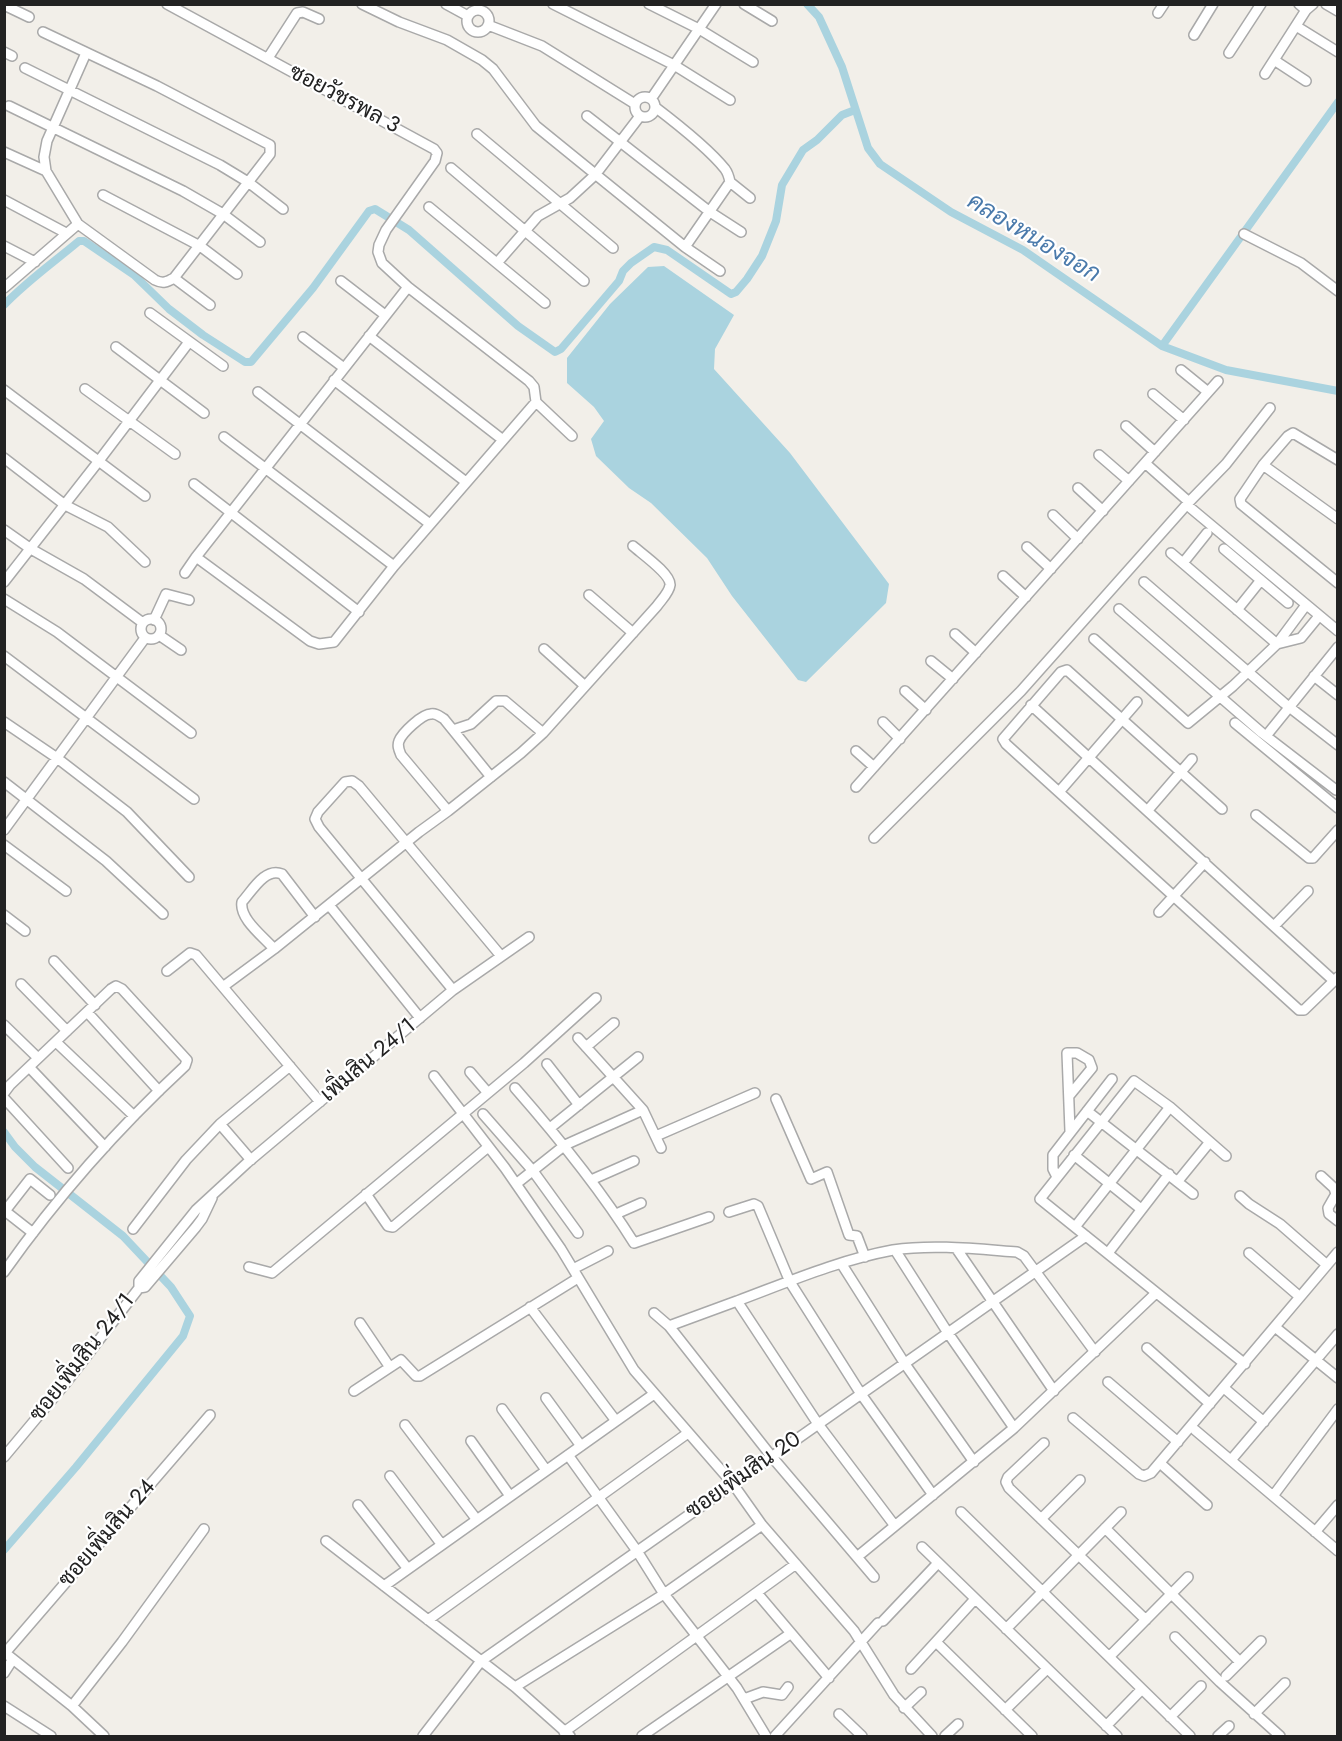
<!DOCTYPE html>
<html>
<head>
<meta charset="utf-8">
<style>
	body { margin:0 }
	#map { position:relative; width:1342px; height:1741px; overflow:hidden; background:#f2efe9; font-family:Jost,sans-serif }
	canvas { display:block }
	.frame { position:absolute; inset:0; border:6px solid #222; pointer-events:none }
</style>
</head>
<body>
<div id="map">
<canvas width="1342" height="1741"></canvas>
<div class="frame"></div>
</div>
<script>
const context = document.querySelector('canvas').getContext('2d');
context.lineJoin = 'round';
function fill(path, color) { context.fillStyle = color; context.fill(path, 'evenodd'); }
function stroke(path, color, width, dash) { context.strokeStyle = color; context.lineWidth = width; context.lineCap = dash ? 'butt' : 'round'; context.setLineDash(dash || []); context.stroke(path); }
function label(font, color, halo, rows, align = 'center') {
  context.font = font + ' Jost,Sarabun,sans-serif'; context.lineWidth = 4.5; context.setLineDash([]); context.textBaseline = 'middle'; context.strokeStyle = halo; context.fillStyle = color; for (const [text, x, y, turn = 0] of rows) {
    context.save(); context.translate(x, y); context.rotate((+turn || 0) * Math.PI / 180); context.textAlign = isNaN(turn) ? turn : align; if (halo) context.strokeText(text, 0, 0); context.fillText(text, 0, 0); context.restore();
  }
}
const water = new Path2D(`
	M664,266L734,315L715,349L714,369L790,453L889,584L886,603L806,682L798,680L732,596L707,558L651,503L629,488L596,456L591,439L604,421L594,407L567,383V358L610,304L648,267Z`);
const canal = new Path2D(`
	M807,4L819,17L842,67L868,148L880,164L951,212L1023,250L1162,346L1226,370L1338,391
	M4,305C27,281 54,262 79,241H84L134,275L169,309L203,335L245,362H251L313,288L369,211L375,209L409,230L518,326L555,352L561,349L619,281L623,271L631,263L654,247L667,250L731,294L736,292L747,279L762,256L776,221L782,185L803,150L817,140L842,115L855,110
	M1162,346L1338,102
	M4,1132L15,1147L35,1167L123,1236L171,1287L190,1316L183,1336L76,1467L4,1550`);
const minor = new Path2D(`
	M167,4L434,149L437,153L435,161L386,230L379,245L378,252L382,263L408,287L529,381L534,387L536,402L572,436
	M362,4L399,22L447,40L482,60L493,69L536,126L685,247L720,271
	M446,4L468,16
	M553,4L674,65L730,100
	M649,4L699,29L753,62
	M744,4L772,21
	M1299,4L1306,10L1313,4
	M1326,4L1338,11
	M4,5L29,17
	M467 21a11 11 0 1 1 22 0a11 11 0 1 1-22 0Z
	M1158,13L1164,4
	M488,25L542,46L635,104
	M1296,26L1338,52
	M43,32L157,86L270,145V154L174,278C167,282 163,284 155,280L78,224L46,171L44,157L47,141L86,53
	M1194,35L1213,4
	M4,52L12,56
	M1229,53L1261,4
	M268,58L297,13L303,12L319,19
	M1274,60L1306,81
	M25,68L220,165L248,182L283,209
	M1265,74L1306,10
	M635 107a10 10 0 1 1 20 0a10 10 0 1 1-20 0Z
	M651,99L716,4
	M9,106L183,191L223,214L260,242
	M655,107C676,123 709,149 725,169C728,173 729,177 730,182L685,247
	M587,116L710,212L741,232
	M477,134L613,248
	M4,152L46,171
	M451,168L584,281
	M730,182L750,198
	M103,195L200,246L237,274
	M4,200L66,233
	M429,207L545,303
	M1244,234L1301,263L1338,291
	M4,246L35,262
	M497,263L538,216L570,198L595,175L640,116
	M174,278L210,305
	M341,281L385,315
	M4,288L78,224
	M150,313L223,366
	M369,336L503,440
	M303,337L344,368
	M116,347L204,413
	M1181,370L1208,392
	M334,380L466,482
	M85,389L175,454
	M4,390L145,496
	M258,392L430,524
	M1153,394L1184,420
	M1126,426L1155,452
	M224,437L394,566
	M1099,455L1129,481
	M4,458L65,505L108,527L145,562
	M1338,460L1293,433L1288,436L1263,465L1240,499L1241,504L1338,583
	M1145,463L1189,502
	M1263,465L1338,519
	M194,484L359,612
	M1078,488L1103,511
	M1187,505L1338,631
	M1053,515L1078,539
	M4,530L31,549L84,579L143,623
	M1027,547L1051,569
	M1224,549L1288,603
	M196,557L310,641L319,644L334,642L394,566L536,402
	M1183,563L1207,533
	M185,573L196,557L408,287
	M1003,576L1026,597
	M4,582L98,462L189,342
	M1144,582L1284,703L1338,745
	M589,595L633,633
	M4,599L57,632L191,733
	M1306,605L1277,644L1301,638L1319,616
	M1119,609L1262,733L1336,790
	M1237,610L1261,580
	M141 629a10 10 0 1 1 20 0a10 10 0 1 1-20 0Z
	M154,620L166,594L189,600
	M955,634L976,653
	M159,635L181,650
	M1094,639L1188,723L1233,686L1277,644L1171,553
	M544,649L585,686
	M4,656L194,799
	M931,661L953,679
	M1314,676L1338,695
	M905,691L926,710
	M1031,705L1334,981
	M4,722L57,758L127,812L189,877
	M883,722L900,739
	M1235,723L1338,808
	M453,730L471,724L496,701H505L543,733
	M1266,736L1338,647
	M856,751L874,767
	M4,782L106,861L163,914
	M856,787L1218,381
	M1059,792L1137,702
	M1222,809L1067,670L1061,672L1003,739L1006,744L1299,1010H1304L1338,977
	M1148,810L1192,759
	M448,811L401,755C399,750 397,746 399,741C402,733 422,714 431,714C436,713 439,716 444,719L491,777
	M1256,815L1309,858H1313L1338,830
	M4,830L145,638
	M874,838L1021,691L1189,502L1226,464L1270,408
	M4,845L66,891
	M329,905L420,1018
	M1159,912L1205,862
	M4,915L25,931
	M1274,926L1308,891
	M274,949C264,937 239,919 242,902C252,891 265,867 282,874L315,917
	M54,961L95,1005
	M167,971L190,953L196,955L320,1102
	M21,984L67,1031
	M224,986L274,949L419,832L448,811L521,753L543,733L657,606C661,600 669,593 670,585C671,574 642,554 633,546
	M453,990L319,827L315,819L318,812L345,782L352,781L359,786L501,956
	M87,1012L159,1091
	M4,1025L38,1058
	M578,1038L643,1110
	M56,1042L134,1116
	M586,1047L614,1023
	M547,1064L579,1105
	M29,1067L105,1147
	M470,1072L488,1093
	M434,1076L505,1168L561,1249L634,1370L733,1484L762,1525L854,1631L894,1695L932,1736
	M515,1088C558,1137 599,1187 634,1243L709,1217
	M4,1093L10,1085L111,989L116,986L122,989L187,1060L185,1066C118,1128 57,1197 4,1272
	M1069,1096L1092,1068L1089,1060L1077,1053H1067L1070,1131
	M4,1098L68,1168
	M776,1099L811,1179L827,1172L849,1235L857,1236L865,1257
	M1087,1111L1193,1194
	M483,1114L533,1171L578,1233
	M220,1124L251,1160
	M550,1128L638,1057
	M656,1136L755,1093
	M1074,1155L1141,1209
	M1226,1156L1170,1107L1134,1081L1040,1199L1245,1364
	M1321,1176L1334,1188L1336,1194L1328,1208L1329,1214L1338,1221
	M1057,1177L1053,1169V1155L1112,1079
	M591,1180L634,1161
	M1178,1181L1209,1143
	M516,1184L565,1145L643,1110L661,1148
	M366,1194L388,1226L393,1227L488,1147
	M1240,1196L1249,1204L1280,1224L1327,1265
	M729,1212L754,1204L758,1206L790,1282L861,1394L933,1495
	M616,1214L641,1203
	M1075,1227L1170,1107
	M133,1229L186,1160L220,1124L290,1066
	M33,1233L5,1211L30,1179L50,1195
	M956,1248L1054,1391
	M895,1250L948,1333L1014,1428
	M1108,1253L1169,1174
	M1249,1253L1300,1297
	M841,1263L905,1364L974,1462
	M249,1267L272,1273L524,1063L596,998
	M573,1269L608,1251
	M139,1288L145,1287L196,1227L202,1219L212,1198
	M737,1301C788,1282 839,1260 893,1250C933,1244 977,1249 1017,1252L1024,1256L1095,1352
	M530,1307L616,1421
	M654,1313L669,1326L772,1457L874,1577
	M360,1323L389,1366
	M669,1326L737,1301L818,1424L895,1526
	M1275,1327L1338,1378
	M1147,1348L1210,1404
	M1108,1382L1178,1442
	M1224,1388L1264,1422
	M354,1391L401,1360L416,1376H420L578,1278
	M546,1398L581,1446
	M502,1409L546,1470
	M1073,1418L1139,1474L1144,1476L1151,1473L1338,1252
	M405,1425L477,1520
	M1195,1430L1338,1551
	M471,1441L510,1496
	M1044,1443L1008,1477L1006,1482L1009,1488L1146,1620
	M568,1455L637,1551L664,1594L737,1688L766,1736
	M4,1457L65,1384L139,1288V1281L196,1210L247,1163L453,990L529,937
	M1231,1460L1338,1334
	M1161,1464L1207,1505
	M390,1476L442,1545
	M1273,1496L1338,1409
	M358,1505L408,1569
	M961,1512L1190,1736
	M1041,1519L1080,1480
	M1105,1528L1240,1662
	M1315,1532L1338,1505
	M326,1541L515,1687L570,1736
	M922,1547L1117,1736
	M857,1557L1014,1428L1156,1293
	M384,1586L654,1394
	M757,1593L829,1678
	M428,1620L688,1433
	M883,1621L938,1563
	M1006,1629L1121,1512
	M1175,1637L1220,1682L1280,1736
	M936,1642L1032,1736
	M4,1652L72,1706L104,1736
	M5,1653L210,1415
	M1110,1656L1188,1577
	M911,1669L975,1599
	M4,1673L13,1659
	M1226,1676L1261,1641
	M515,1687L664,1594L762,1525
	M744,1699L763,1692L782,1695L788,1687
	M4,1706L51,1736
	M72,1706L122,1642L204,1529
	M904,1708L921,1692
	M1005,1710L1047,1669
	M839,1714L862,1736
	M1254,1714L1285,1683
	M1170,1717L1201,1686
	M1106,1726L1142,1689
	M564,1732L796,1564
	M423,1736L481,1661L1086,1236
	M642,1736L790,1634
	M775,1736L878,1623
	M945,1736L958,1724
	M1218,1736L1229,1726`);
const streetNames = [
	["ซอยวัชรพล 3",344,100,28],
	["เพิ่มสิน 24/1",369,1061,-40],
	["ซอยเพิ่มสิน 24/1",83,1358,-52],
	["ซอยเพิ่มสิน 20",744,1476,-35],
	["ซอยเพิ่มสิน 24",108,1534,-49]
];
const waterNames = [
	["คลองหนองจอก",1033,239,31]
];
fill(water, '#aad3df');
stroke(canal, '#aad3df', 8);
stroke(minor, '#a9a9a9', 12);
stroke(minor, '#fff', 9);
label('22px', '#222', '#fff', streetNames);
label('italic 24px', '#4a7aab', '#fff', waterNames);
</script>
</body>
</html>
